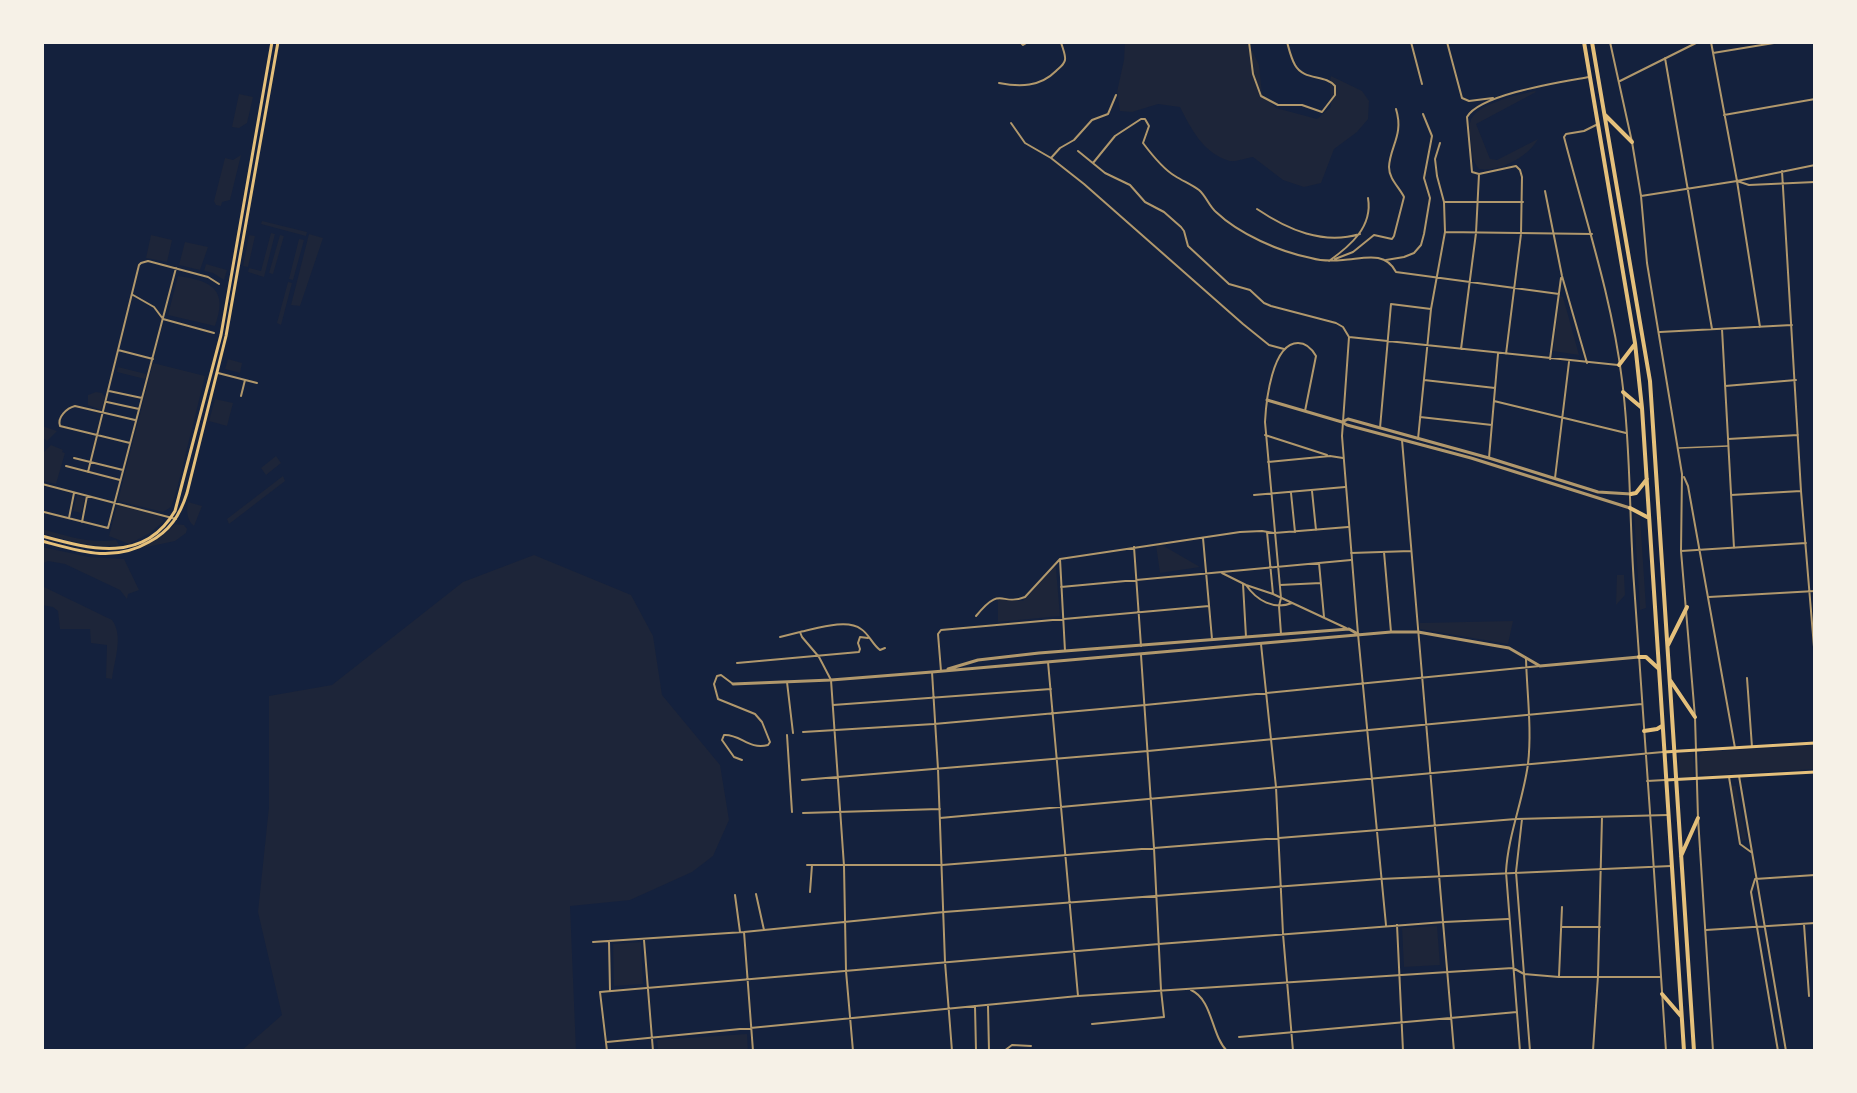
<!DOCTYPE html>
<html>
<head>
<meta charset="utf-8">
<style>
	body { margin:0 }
	#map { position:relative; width:1857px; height:1093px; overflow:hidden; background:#14213d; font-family:"Noto Serif",serif }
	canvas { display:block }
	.frame { position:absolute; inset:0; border:44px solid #f6f1e7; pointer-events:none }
</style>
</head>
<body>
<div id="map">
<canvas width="1857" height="1093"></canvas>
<div class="frame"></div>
</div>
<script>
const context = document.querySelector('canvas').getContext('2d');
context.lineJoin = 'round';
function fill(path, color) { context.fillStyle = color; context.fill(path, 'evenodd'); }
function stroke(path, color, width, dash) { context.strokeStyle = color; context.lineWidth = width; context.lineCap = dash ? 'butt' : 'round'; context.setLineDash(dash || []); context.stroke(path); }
const green = new Path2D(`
	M1125,42H1248L1259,65L1262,94L1276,108L1317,119L1331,107C1332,96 1328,86 1331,76L1362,91L1369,101L1368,119L1357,132L1334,149L1321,183L1304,187L1283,180L1253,157C1246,158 1236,162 1230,161C1204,154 1191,129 1180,107L1158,104L1132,112L1120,111L1117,92L1124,60Z
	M1535,91L1536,92L1476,124L1490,159L1497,160L1538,139C1528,157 1500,172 1479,169C1472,162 1472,151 1471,142C1470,136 1469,129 1470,123C1473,104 1518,95 1535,91Z
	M239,94L253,97L247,123L239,128L232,127Z
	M241,155L230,200L222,202L221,206L216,205L214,201L225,158L233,160Z
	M262,221L307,232L306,236L261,224Z
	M271,233L275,234L264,277L248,272L249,268L261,271Z
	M309,234L323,238L300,306L291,305Z
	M151,235L172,240L167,262L146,258Z
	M249,235L255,236L248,267L243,266Z
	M280,235L284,236L273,274L269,273Z
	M299,239L304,240L293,280L289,279Z
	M185,242L208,247L200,270L179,265Z
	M206,264L227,270L224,280L213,273L204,271Z
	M178,276C213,281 228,290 215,326L168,315Z
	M288,282L292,283L281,325L277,323Z
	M1560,296L1563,297L1579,355L1553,351Z
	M228,359L242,363L240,373L225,369Z
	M153,363L205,376L177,489L171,507L163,512L118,501Z
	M118,367L146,374L145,379L117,372Z
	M96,392L102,393L105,397L101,410L88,405V395Z
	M215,399L233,403L227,426L209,421Z
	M42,426L57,431L47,441L42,437Z
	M51,445L63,450L62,452L65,453L56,484L42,481V454Z
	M276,456L281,463L266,475L261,468Z
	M283,476L285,481L229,524L227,519Z
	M77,495L85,498L81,513L73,511Z
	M188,502L202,506L194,526C187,521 186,510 188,502Z
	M117,505L160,516L164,521L150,533L129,544L109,536Z
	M1634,514L1640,516L1646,608L1640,610Z
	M175,524L184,525L187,529L186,533L175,541L142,548L166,533Z
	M42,529C67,536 90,544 116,540L119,545C93,549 67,540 42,533Z
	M1156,545H1162L1200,567L1160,573Z
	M42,547L89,557L124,559L139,590L128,594L127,599L120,590L65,564L48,561L42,564Z
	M534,555L631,595L653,636L662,695L720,765L729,820L713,856L692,872L630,900L570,906L576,1051H241L282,1015L258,912L269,807V696L332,685L463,582Z
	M1054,567L1056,568L1060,616L998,622V599L1023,601Z
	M1617,575H1624L1625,595L1616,605Z
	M42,586L112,620C124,636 114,661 112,679L106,678L107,645L91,643L90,629H60L58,611L53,607L42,605Z
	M1513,621L1508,644L1420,629V623Z
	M1814,745L1815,769L1705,776L1700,774L1699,756L1703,752Z
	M1693,752L1694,777H1680L1678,753Z
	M1731,786H1736L1747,840L1742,841Z
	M1437,926L1440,965L1404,967L1402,928Z
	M641,942L643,984L614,986L613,944Z
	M747,1034L748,1051H658L657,1040Z`);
const service = new Path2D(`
	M1679,448L1728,446`);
const minor = new Path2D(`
	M1020,42L1023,45L1028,42
	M1249,42L1253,74L1261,96L1278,105H1302L1322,112L1335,95V86C1325,74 1304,81 1295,65C1291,58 1289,49 1287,42
	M1411,42L1422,84
	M1447,42L1462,98L1469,101L1493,98
	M1610,42L1632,142L1641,196L1647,263L1682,474L1681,551L1695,717L1698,818L1713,1051
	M1711,42L1737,181L1760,327
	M1713,53L1780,42
	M1665,58L1712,329
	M1620,81L1698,42
	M999,83C1020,87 1040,87 1056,71C1059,68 1064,65 1065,60C1066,55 1062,47 1061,42
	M1724,115L1815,99
	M1011,123L1025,143L1051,158L1084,184L1243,324L1269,345L1284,349
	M1598,124L1584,131L1566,134L1564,137C1585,218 1612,298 1622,380C1631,448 1629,516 1634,584C1645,740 1656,895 1666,1051
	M1078,151L1105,173L1130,185L1145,202L1164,212L1181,227L1184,231L1188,246L1229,284L1250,290L1264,303L1271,306L1336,323L1343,327L1349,337L1342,436L1358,634L1386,925
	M1051,158L1060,148L1074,140L1092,120L1108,114L1116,95
	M1093,163L1115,136L1141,119H1145L1149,126L1143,143C1152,155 1163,169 1175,176C1183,181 1192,185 1199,190C1206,196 1209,206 1216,212C1239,234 1280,252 1311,258C1321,261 1332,261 1343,260C1362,259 1385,250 1396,272L1559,294
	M1782,171L1801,491L1815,659
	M1737,181L1749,185L1815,182
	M1545,191L1562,276L1587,363
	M1641,196L1737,181L1815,165
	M1445,202H1523
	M1257,209C1288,230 1323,245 1360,234
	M1445,232L1592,234
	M1335,259L1353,252L1374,235L1392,239L1394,236L1404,197C1399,187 1389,179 1389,167C1390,146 1404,135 1396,109
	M1386,260L1404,257L1414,253L1421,245L1424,234L1430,198L1424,178L1432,136L1423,114
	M1329,261C1350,246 1373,227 1368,198
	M133,295L154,307L163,319L214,333
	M1722,329L1734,548
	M1660,332L1792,325
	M1349,337L1618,365
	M1461,349L1476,233L1479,174
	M118,350L153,359
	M1506,354L1521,234L1522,177L1520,170L1516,166L1479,174L1472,172L1467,117C1480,94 1562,82 1589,77
	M1550,359L1561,278
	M218,373L257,383
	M1424,380L1495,388
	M1725,386L1796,380
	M109,391L142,398
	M241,396L245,380
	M1494,401L1626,433
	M107,402L139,409
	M1420,417L1492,425
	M1380,428L1391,304L1431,309
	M1265,435L1327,455
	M1418,439L1431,309L1445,232L1444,202L1437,176L1435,159L1440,143
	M1728,439L1798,435
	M1402,440L1454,1051
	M130,443L60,426C57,417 67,408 75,406L135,420
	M74,458L123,470
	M1489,458L1498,354
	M1268,462L1330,456L1343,458
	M66,466L120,480
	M88,472L139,265L141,263L148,261L208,277L219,284
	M1684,477L1688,486L1735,748
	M1555,478L1569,362
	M42,484L176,519
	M1312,491L1316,530
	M1291,493L1295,532
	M1254,495L1345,487
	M1731,495L1801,491
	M44,512L108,528L176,268
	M69,518L74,493
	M82,522L87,496
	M1267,532L1273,594
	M1203,538L1212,639
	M1134,547L1141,646
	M1681,551L1806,543
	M1384,552L1391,632
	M1351,553L1411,551
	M1060,559L1240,532L1262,531L1274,533L1348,527
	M1060,559L1065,651
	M1319,563L1324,617
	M1222,573L1246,585L1273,594L1346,628
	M1243,584L1246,637
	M1246,585C1257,601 1274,610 1292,603
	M1280,585L1321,583
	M1061,587L1351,560
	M1709,597L1815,591
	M976,616C1002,584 1000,607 1025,597L1060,559
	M1281,634L1279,606L1281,598L1265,422C1266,402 1272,343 1298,343C1307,343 1312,349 1316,356L1305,411
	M780,637L800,632
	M1261,644L1276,787L1283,934L1293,1051
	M1048,662L1078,996
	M737,663L859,652L860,649L858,643L860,637L868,638
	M941,671L938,634L941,630L1209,606
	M932,672L938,769L945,962L952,1051
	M1747,678L1752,747
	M787,682L793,733
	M733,684L721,675L717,676L714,684L718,699L755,714L762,722L770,742L768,745C748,750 741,734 724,735L722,740L734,757L742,760
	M833,705L1051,689
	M803,732L934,724L1145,705L1540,666
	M787,735L792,812
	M1739,776L1786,1051
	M1729,777L1740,844L1751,852
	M802,780L1148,751L1642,704
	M1647,781L1665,780
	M803,813L940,809
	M940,818L1663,752
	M1522,819L1516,872L1530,1051
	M807,865H942L1516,819L1668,815
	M810,892L812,865
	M756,894L764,930
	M735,895L740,932
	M1804,924L1809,996
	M1397,925L1403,1051
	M1561,927H1600
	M1706,930L1815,923
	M744,932L753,1051
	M644,940L653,1051
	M609,941L610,991
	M593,942L744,932L944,912L1380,879L1671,866
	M1559,976L1562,907
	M1191,990C1213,1000 1211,1035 1227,1051
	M975,1006L976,1051
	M988,1006L989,1051
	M1092,1024L1164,1017L1161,990L1154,848L1141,655
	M1239,1037L1517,1012
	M607,1042L1078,996L1448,972L1513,968L1524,974L1559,977H1661
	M607,1051L600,992L1159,944L1444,922L1508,919
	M853,1051L846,971L844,866L831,680L819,657L802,637L800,632C815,629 847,618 861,629C869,634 872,644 880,650L885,648
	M1004,1051L1012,1045L1031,1046
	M1520,1051L1506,872C1508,835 1523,801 1528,764C1532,729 1527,694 1526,659
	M1593,1051L1598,976L1602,817
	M1778,1051L1751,892L1755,879L1815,875`);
const tertiary = new Path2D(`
	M1267,400L1342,422
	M1630,508L1471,458L1347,425L1342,422L1348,419L1489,458L1598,492L1631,494
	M948,669L978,660L1039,653L1349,629L1358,634
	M733,684L831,680L932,672L1391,632H1418L1509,648L1540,666L1639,657`);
const secondary = new Path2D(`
	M42,536C90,549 144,564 175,511L221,335L272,42
	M42,541C79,551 113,563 149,542C170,531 180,515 187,493L226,336L278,42
	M1664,752L1815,743
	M1666,780L1815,772`);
const primary = new Path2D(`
	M1584,42L1635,343L1642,408L1684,1051
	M1592,42L1650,381L1694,1051
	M1605,115L1632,142
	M1619,365L1635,344
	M1623,392L1642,408
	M1631,494L1636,493L1647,479
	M1630,508L1649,518
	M1668,645L1687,607
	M1639,657H1646L1658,668
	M1670,680L1695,717
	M1644,731L1657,729L1662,726
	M1681,856L1698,818
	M1662,994L1681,1016`);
fill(green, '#1d2539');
stroke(service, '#b1986c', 1.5);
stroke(minor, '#b1986c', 2);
stroke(tertiary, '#b1986c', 3);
stroke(secondary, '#e5c07b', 3);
stroke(primary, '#e5c07b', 4);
</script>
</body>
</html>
